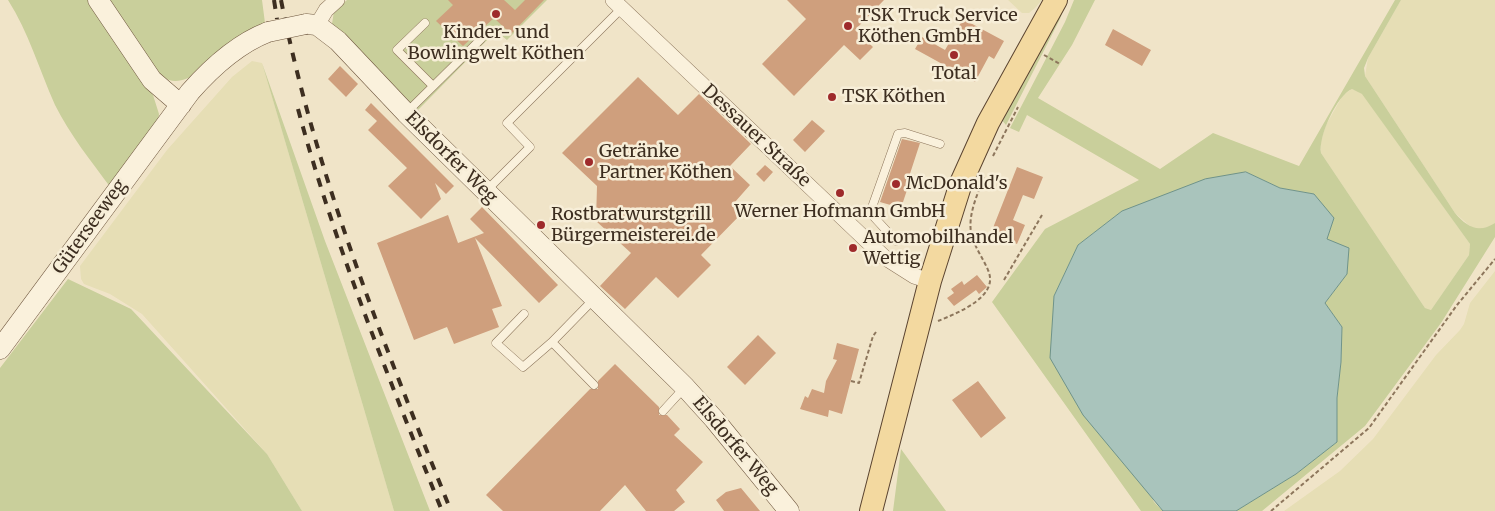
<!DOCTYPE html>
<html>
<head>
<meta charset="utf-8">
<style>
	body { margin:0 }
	canvas { display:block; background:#f0e4c8 }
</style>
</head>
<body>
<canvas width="1495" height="511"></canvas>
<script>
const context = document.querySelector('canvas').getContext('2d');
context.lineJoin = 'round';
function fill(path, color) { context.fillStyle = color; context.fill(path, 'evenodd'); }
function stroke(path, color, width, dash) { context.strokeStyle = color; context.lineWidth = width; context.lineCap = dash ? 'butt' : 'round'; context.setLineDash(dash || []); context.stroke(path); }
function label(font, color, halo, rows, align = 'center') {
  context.font = font + ' Merriweather,serif'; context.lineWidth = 5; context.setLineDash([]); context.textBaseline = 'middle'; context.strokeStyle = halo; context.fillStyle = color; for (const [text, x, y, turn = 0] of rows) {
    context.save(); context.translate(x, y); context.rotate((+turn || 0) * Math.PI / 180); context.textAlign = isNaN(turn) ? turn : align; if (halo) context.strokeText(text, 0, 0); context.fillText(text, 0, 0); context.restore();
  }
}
const farmland = new Path2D(`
	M1008,0H1042L1035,8L1029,13H1022Z
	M1401,0H1495V223L1491,226L1480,229L1471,227L1455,213L1365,76L1368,58Z
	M252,61L262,63L394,511H302L267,454L142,314L110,294L84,284L81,279L80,266L167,150L232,77Z
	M1352,89L1363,94L1470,244L1469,255L1431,310L1425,308L1321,153V141L1326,125L1343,95Z
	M1495,271V511H1284L1340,471L1373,439L1436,355L1460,330L1464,324L1470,303Z`);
const green = new Path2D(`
	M8,0H93L153,95L159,114L158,122L111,188C91,161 70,135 55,105C39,69 29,33 8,0Z
	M107,0H262L265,23L198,73C189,78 179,83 169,80C149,73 120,19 107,0Z
	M347,0H547L507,40L496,31L418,110L332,24L334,11Z
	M1074,0H1095L1072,45L1038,98L1160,169L1213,133L1299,166L1395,0H1401L1368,58L1364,68L1365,76L1455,213C1466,226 1478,234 1495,223V237L1441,323L1365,426L1262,511H1236L1296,474L1337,442V398L1341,362L1342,327L1325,303L1347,274L1327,239L1314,194L1280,188L1246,172L1122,211L1078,245L1054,296L1154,502L1163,511H1141L992,302L1045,229L1139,180L1027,115L1019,132L1010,128L1065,22ZM1352,89L1362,94L1470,244L1469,255L1431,310L1425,308L1321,153C1318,137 1337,95 1352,89Z
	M1066,3L1060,19L1006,125L1001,119Z
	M262,63L325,241L430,511H394Z
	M68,279L131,309L267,454L302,511H0V368Z
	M901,449L946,511H893Z`);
const water = new Path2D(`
	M1246,172L1280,188L1314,194L1334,218L1327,239L1349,248L1347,274L1325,303L1342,327L1341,362L1337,398V442L1296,474L1236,511H1163L1083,415L1050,358L1054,296L1078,245L1122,211L1205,179Z`);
const building = new Path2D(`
	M448,0H504L515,10L525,0H544L511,34L494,18L463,46L436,21L453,5Z
	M787,0H884L855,30L873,47L860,60L844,45L794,96L762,64L806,19Z
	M963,19L1004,41L994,59L989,56L975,82L915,49L922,37L945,50Z
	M1113,29L1151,50L1142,66L1105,45Z
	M340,66L358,84L346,97L328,79Z
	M638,77L678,115L699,94L751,144L730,166L750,185L735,202L744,211L701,255L711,265L678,298L656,277L625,309L600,286L631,253L596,221L597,186L562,153Z
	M371,103L454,186L446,194L435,183L441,199L421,219L388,186L407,168L368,130L377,121L365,110Z
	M812,120L825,131L805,152L793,140Z
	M902,139L920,143L905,189L907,190L901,208L880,202Z
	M765,165L773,172L764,182L756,174Z
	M1017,167L1043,177L1034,199L1023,195L1013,220L1025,225L1017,244L991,233Z
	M482,207L558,285L539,303L475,238L502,306L492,309L499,327L454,344L447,327L414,340L377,243L448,215L458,243L484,233L470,219Z
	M977,275L987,287L979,294L976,290L954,306L947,298L954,293L951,289L962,281L964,285Z
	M758,335L776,353L745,385L727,367Z
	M837,343L859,349L842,414L829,410L828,417L800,409L805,396L808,398L812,389L824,393L826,381L837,360L833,359Z
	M615,364L659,407V415H667L680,429L674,435L703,462L676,490L685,502L674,511H646L625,485L600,511H503L486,495L590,389H598V381Z
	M978,381L1006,418L981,438L952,400Z
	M741,488L760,511H724L716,500L726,492Z`);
const path = new Path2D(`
	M1044,55L1060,64
	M993,156L1018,107
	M1004,280L1042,215
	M938,321C957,313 1000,297 988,270C983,258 973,245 971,232C968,214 978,193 984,177
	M851,381L859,383L873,336L876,332
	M1271,511L1369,428L1457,305L1495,259`);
const lane = new Path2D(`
	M425,23L397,50L433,86
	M406,113L481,39
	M486,191L530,147L507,123L621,9
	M896,241L873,216L871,210L898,134L905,133L940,144
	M524,314L496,343L523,367L552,342L594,299
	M552,342L594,385
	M663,411L685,387`);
const street = new Path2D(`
	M613,0L884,257L914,276L930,281
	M317,25L326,10L337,0`);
const secondary = new Path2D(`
	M98,0L152,80L181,105
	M306,24L317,25L338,41L406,113L685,387L714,419L789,511
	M0,349L190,92C212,67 237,44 268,32`);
const primary = new Path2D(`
	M871,511L930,281L961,183L988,123L1056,0`);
const rail = new Path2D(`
	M274,0L277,19
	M281,0C316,177 384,344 451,511
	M298,109C335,247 389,378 442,511`);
const secondaryBridge = new Path2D(`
	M268,32L306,24`);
const markers = [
	[496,14,5,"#9e2a2b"],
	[848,26,5,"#9e2a2b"],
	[954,55,5,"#9e2a2b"],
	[832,97,5,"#9e2a2b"],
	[589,162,5,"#9e2a2b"],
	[896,184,5,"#9e2a2b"],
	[840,193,5,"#9e2a2b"],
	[541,225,5,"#9e2a2b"],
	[853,248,5,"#9e2a2b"]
];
const poiNames = [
	["TSK Truck Service",858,16],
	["Köthen GmbH",858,37],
	["Kinder- und",496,33,"center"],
	["Bowlingwelt Köthen",496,54,"center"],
	["Total",954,74,"center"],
	["TSK Köthen",842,97],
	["Getränke",599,152],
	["Partner Köthen",599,173],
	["McDonald's",906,184],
	["Werner Hofmann GmbH",840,212,"center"],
	["Rostbratwurstgrill",551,215],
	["Bürgermeisterei.de",551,236],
	["Automobilhandel",863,238],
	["Wettig",863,259]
];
const streetNames = [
	["Dessauer Straße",756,136,43],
	["Elsdorfer Weg",451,158,45],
	["Güterseeweg",90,227,-54],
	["Elsdorfer Weg",735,446,50]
];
fill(farmland, '#e6deb5');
fill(green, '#c9cf9b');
fill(water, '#a9c4bc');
stroke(water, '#6f938a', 1);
fill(building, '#cf9f7d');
stroke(lane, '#8d765c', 9);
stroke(street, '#8d765c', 16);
stroke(secondary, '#6f573f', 21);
stroke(primary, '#5b4430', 24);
stroke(path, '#8d765c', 2, [4, 2.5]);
stroke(lane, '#faf1dc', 8);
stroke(street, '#faf1dc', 15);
stroke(secondary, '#faf1dc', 20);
stroke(primary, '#f3d9a0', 22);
stroke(rail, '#3d2e20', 4, [9, 9]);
stroke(secondaryBridge, '#6f573f', 21, []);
stroke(secondaryBridge, '#faf1dc', 20);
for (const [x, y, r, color] of markers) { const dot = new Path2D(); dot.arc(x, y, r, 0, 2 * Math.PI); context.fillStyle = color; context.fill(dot); stroke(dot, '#f7eed8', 2); }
label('18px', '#3d2e20', '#f7eed8', poiNames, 'left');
label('18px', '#3d2e20', '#f7eed8', streetNames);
</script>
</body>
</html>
